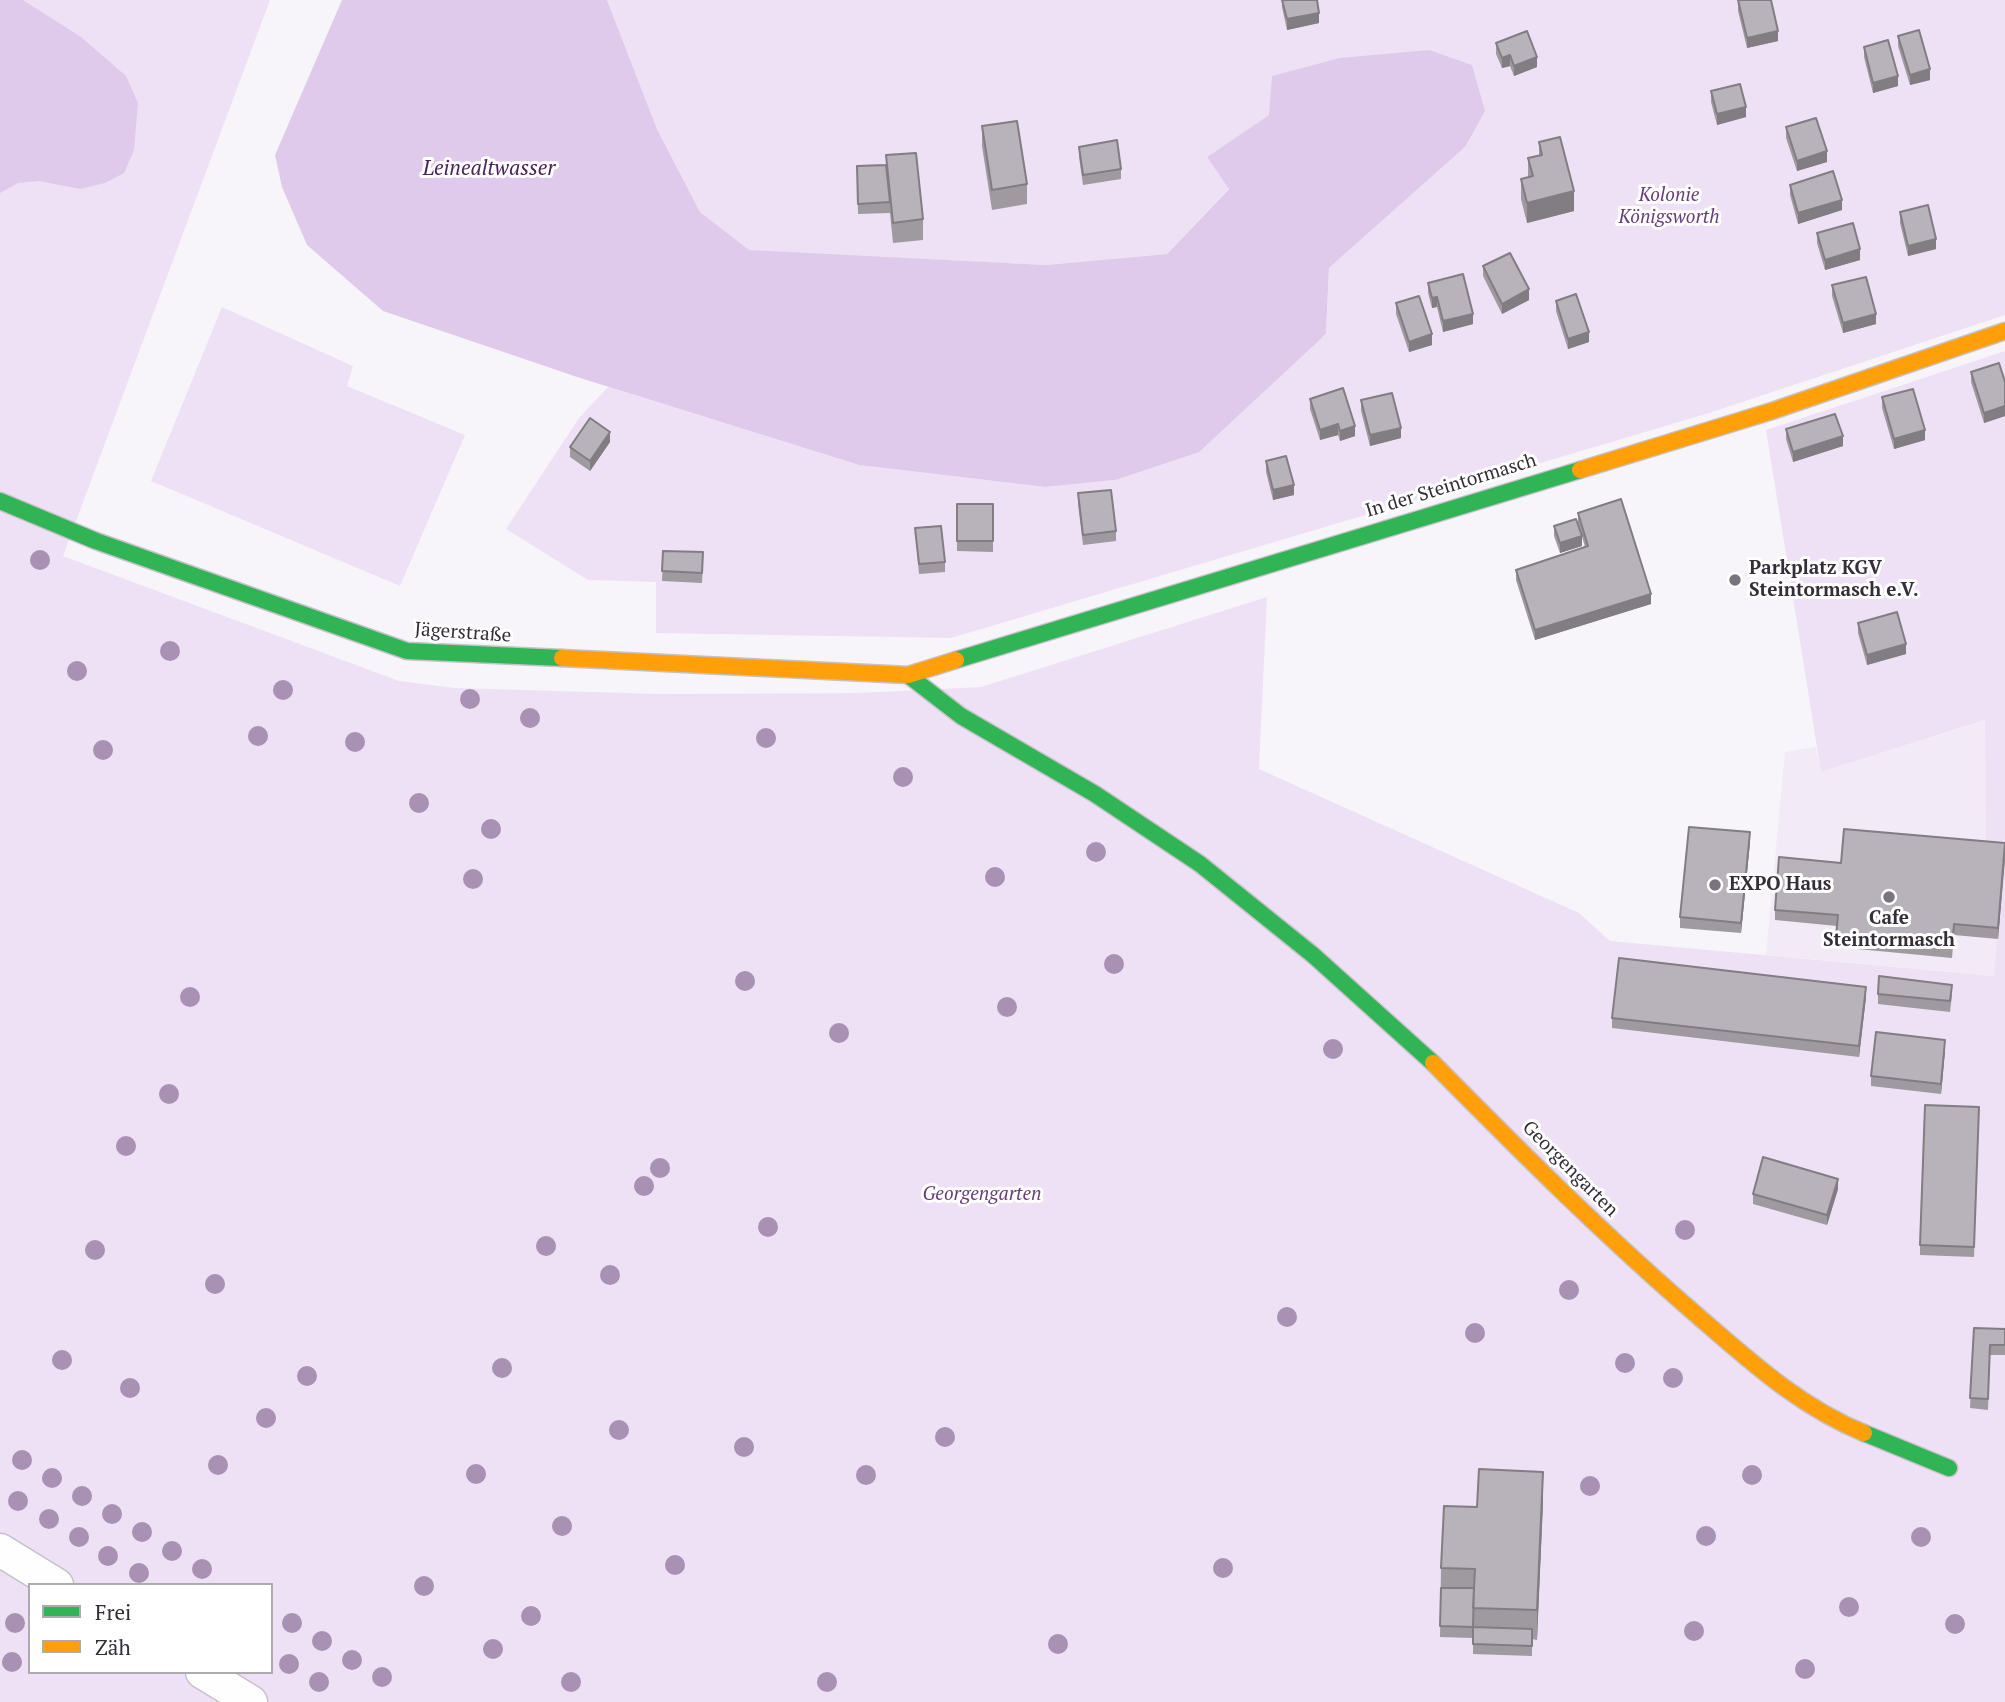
<!DOCTYPE html>
<html>
<head>
<meta charset="utf-8">
<style>
	body { margin:0 }
	#map { position:relative; width:2005px; height:1702px; overflow:hidden; background:#f8f5fa; font-family:"PT Serif",serif }
	canvas { display:block }
	.legend { position:absolute; left:28px; top:1583px; width:245px; height:91px; box-sizing:border-box; background:#fff; border:2px solid #aeabb0; margin:0; padding:9px 12px; list-style:none; font-size:21px; color:#352e39 }
	.legend li { display:flex; align-items:center; gap:14px; height:35px }
	.legend b { width:35px; border:2px solid #aeabb0 }
</style>
</head>
<body>
<div id="map">
<canvas width="2005" height="1702"></canvas>
<ul class="legend">
<li><b style="height:9px;background:#30b455"></b>Frei</li>
<li><b style="height:9px;background:#ff9f0a"></b>Zäh</li>
</ul>
</div>
<script>
const context = document.querySelector('canvas').getContext('2d');
context.lineJoin = 'round';
function fill(path, color) { context.fillStyle = color; context.fill(path, 'evenodd'); }
function stroke(path, color, width, dash) { context.strokeStyle = color; context.lineWidth = width; context.lineCap = dash ? 'butt' : 'round'; context.setLineDash(dash || []); context.stroke(path); }
function label(font, color, halo, rows, align = 'center') {
  context.font = font + ' "PT Serif",serif'; context.lineWidth = 6; context.setLineDash([]); context.textBaseline = 'middle'; context.strokeStyle = halo; context.fillStyle = color; for (const [text, x, y, turn = 0] of rows) {
    context.save(); context.translate(x, y); context.rotate((+turn || 0) * Math.PI / 180); context.textAlign = isNaN(turn) ? turn : align; if (halo) context.strokeText(text, 0, 0); context.fillText(text, 0, 0); context.restore();
  }
}
const built = new Path2D(`
	M1986,720V852L2005,853L1995,976L1766,955L1785,752L1816,747L1821,772Z`);
const green = new Path2D(`
	M0,0H270L63,556L399,681L455,688L661,694L857,693L981,687L1267,597L1259,769L1579,913L1610,941L1994,976L2005,860V1702H0ZM30,1585H271V1672H30Z
	M607,0H2005V315L1706,414L951,638L656,633V582L588,580L506,529L579,418L608,387L859,465L1045,487L1115,480L1326,335L1329,268L1465,147L1269,115L1207,157L1229,188L1167,254L1046,265L749,251L700,212L657,129Z
	M222,307L353,366L347,386L465,435L400,586L151,481Z
	M2005,351V853L1986,852L1985,720L1821,772L1766,430Z`);
const water = new Path2D(`
	M0,0H23L81,37L126,76L138,103L134,150L124,173L105,183L80,189L39,181L18,183L0,193Z
	M342,0H607L657,129L700,212L749,250L1046,265L1167,254L1229,189L1207,157L1269,115L1272,76L1340,58L1429,50L1472,65L1485,111L1465,147L1329,268L1326,334L1199,452L1115,480L1045,487L859,465L580,378L383,311L307,245L282,187L275,155Z`);
const street = new Path2D(`
	M0,1550L57,1585
	M202,1672L251,1702`);
const fast = new Path2D(`
	M0,501L96,541L407,651L562,658
	M956,660L1580,470
	M908,675L961,716L1095,794L1200,864L1313,955L1433,1063
	M1864,1433L1949,1468`);
const slow = new Path2D(`
	M1580,470L1772,411L2005,331
	M562,658L908,675L956,660
	M1433,1063C1520,1151 1606,1237 1699,1317C1751,1362 1800,1407 1864,1433`);
const trees = [
	[40,560],
	[170,651],
	[77,671],
	[283,690],
	[470,699],
	[530,718],
	[258,736],
	[766,738],
	[355,742],
	[103,750],
	[903,777],
	[419,803],
	[491,829],
	[1096,852],
	[995,877],
	[473,879],
	[1114,964],
	[745,981],
	[190,997],
	[1007,1007],
	[839,1033],
	[1333,1049],
	[169,1094],
	[126,1146],
	[660,1168],
	[644,1186],
	[768,1227],
	[1685,1230],
	[546,1246],
	[95,1250],
	[610,1275],
	[215,1284],
	[1569,1290],
	[1287,1317],
	[1475,1333],
	[62,1360],
	[1625,1363],
	[502,1368],
	[307,1376],
	[1673,1378],
	[130,1388],
	[266,1418],
	[619,1430],
	[945,1437],
	[744,1447],
	[22,1460],
	[218,1465],
	[476,1474],
	[866,1475],
	[1752,1475],
	[52,1478],
	[1590,1486],
	[82,1496],
	[18,1501],
	[112,1514],
	[49,1519],
	[562,1526],
	[142,1532],
	[1706,1536],
	[79,1537],
	[1921,1537],
	[172,1551],
	[108,1556],
	[675,1565],
	[1223,1568],
	[202,1569],
	[139,1573],
	[424,1586],
	[1849,1607],
	[531,1616],
	[15,1623],
	[292,1623],
	[1955,1624],
	[1694,1631],
	[322,1641],
	[1058,1644],
	[493,1649],
	[352,1660],
	[12,1662],
	[289,1664],
	[1805,1669],
	[382,1677],
	[319,1682],
	[571,1682],
	[827,1682]
];
const wall = new Path2D(`
	M1282,0H1317L1319,23L1287,30L1282,7Z
	M1738,0L1778,41L1747,48L1738,11Z
	M1898,36L1930,80L1910,85L1898,46Z
	M1496,43L1537,67L1514,76L1510,66L1502,68L1496,54Z
	M1864,47L1898,86L1873,93L1864,57Z
	M1711,91L1746,117L1717,125L1711,102Z
	M982,126L1027,184V204L992,210L982,146Z
	M1786,127L1827,162L1797,171L1786,138Z
	M1539,142L1574,211L1527,223L1521,199V179L1528,177V158L1539,155Z
	M1079,147L1121,169V179L1083,185L1079,157Z
	M886,155L923,219V240L893,243L890,213L858,214L857,166L886,165Z
	M1790,185L1842,210L1798,224L1790,195Z
	M1900,212L1936,249L1908,256L1900,223Z
	M1817,233L1860,260L1825,270L1817,243Z
	M1483,266L1529,300L1502,314L1483,276Z
	M1428,283L1473,324L1443,332L1437,307L1432,308L1428,293Z
	M1832,285L1876,324L1843,333L1832,296Z
	M1556,301L1589,342L1568,349L1556,311Z
	M1396,303L1432,345L1409,352L1396,314Z
	M1971,372L2005,382V416L1984,423L1971,382Z
	M1882,397L1925,440L1894,449L1882,408Z
	M1310,399L1355,436L1340,441L1338,435L1320,440L1310,409Z
	M1361,400L1401,438L1370,446L1361,411Z
	M1786,429L1843,446L1793,462L1786,439Z
	M610,442L590,471L570,457V447Z
	M1266,461L1294,495L1273,500L1266,472Z
	M1078,493L1116,531V541L1083,545L1078,504Z
	M957,504H993V552L957,551Z
	M1578,513L1651,604L1535,640L1516,580V570L1585,547L1578,523Z
	M1554,526L1582,546L1560,553L1554,536Z
	M915,528L945,562V572L919,574Z
	M663,551L703,562L702,583L662,581Z
	M1858,623L1906,654L1867,665L1858,633Z
	M1750,842L1741,933L1680,928V917Z
	M2005,843L1998,939L1954,935L1952,958L1836,947L1837,926L1775,920V910L1841,863Z
	M1878,994L1952,995L1950,1012L1878,1004Z
	M1866,997L1859,1057L1612,1028V1018Z
	M1945,1050L1941,1094L1871,1086V1076Z
	M1979,1107L1974,1257L1920,1255V1245Z
	M1838,1189L1827,1225L1753,1204V1194Z
	M1974,1328L2005,1329V1355H1990L1988,1410L1970,1408Z
	M1543,1502L1537,1640L1532,1639V1656L1473,1654V1638L1440,1637L1441,1568L1477,1507Z`);
const shadedWall = new Path2D(`
	M1319,13V23L1287,30V19Z
	M1778,31V41L1747,48V38Z
	M1510,55V66L1502,68V58Z
	M1537,57V67L1514,76V66Z
	M1930,69V80L1910,85V75Z
	M1898,76V86L1873,93V83Z
	M1746,107V117L1717,125V114Z
	M1827,151V162L1797,171V161Z
	M1574,191V211L1527,223V203Z
	M1842,200V210L1798,224V213Z
	M1936,239V249L1908,256V246Z
	M1860,249V260L1825,270V260Z
	M1529,289V300L1502,314V304Z
	M1437,297V307L1432,308V298Z
	M1473,314V324L1443,332V321Z
	M1876,314V324L1843,333V323Z
	M1589,332V342L1568,349V339Z
	M1432,334V345L1409,352V342Z
	M2005,406V416L1984,423V413Z
	M1338,424V435L1320,440V430Z
	M1355,426V436L1340,441V431Z
	M1401,428V438L1370,446V435Z
	M1925,430V440L1894,449V439Z
	M610,432V442L590,471V461Z
	M1843,436V446L1793,462V452Z
	M1294,485V495L1273,500V490Z
	M1582,536V546L1560,553V543Z
	M1651,594V604L1535,640V630Z
	M1906,644V654L1867,665V655Z
	M1750,832V842L1741,933V923Z
	M2005,850V860L1998,939V928Z
	M1866,987V997L1859,1057V1046Z
	M1945,1040V1050L1941,1094V1084Z
	M1838,1179V1189L1827,1225V1215Z
	M1543,1472V1502L1537,1640V1610Z`);
const building = new Path2D(`
	M1282,0H1317L1319,13L1287,19Z
	M1738,0H1771L1778,31L1747,38Z
	M1919,30L1930,69L1910,75L1898,36Z
	M1527,31L1537,57L1514,66L1510,55L1502,58L1496,43Z
	M1888,40L1898,76L1873,83L1864,47Z
	M1740,84L1746,107L1717,114L1711,91Z
	M1816,118L1827,151L1797,161L1786,127Z
	M1017,121L1027,184L992,190L982,126Z
	M1560,137L1574,191L1527,203L1521,179L1533,176L1528,158L1542,155L1539,142Z
	M1117,140L1121,169L1083,175L1079,147Z
	M916,153L923,219L893,223L886,155Z
	M886,165L890,202L858,204L857,166Z
	M1833,171L1842,200L1798,213L1790,185Z
	M1928,205L1936,239L1908,246L1900,212Z
	M1853,223L1860,249L1825,260L1817,233Z
	M1510,253L1529,289L1502,304L1483,266Z
	M1463,274L1473,314L1443,321L1437,297L1432,298L1428,283Z
	M1866,277L1876,314L1843,323L1832,285Z
	M1576,294L1589,332L1568,339L1556,301Z
	M1419,296L1432,334L1409,342L1396,303Z
	M1999,363L2005,382V406L1984,413L1971,372Z
	M1343,388L1355,426L1340,431L1338,424L1320,430L1310,399Z
	M1913,389L1925,430L1894,439L1882,397Z
	M1392,393L1401,428L1370,435L1361,400Z
	M1835,414L1843,436L1793,452L1786,429Z
	M590,418L610,432L590,461L570,447Z
	M1286,456L1294,485L1273,490L1266,461Z
	M1111,490L1116,531L1083,535L1078,493Z
	M1621,499L1651,594L1535,630L1516,570L1588,546L1578,513Z
	M957,504H993V541H957Z
	M1576,519L1582,536L1560,543L1554,526Z
	M941,526L945,562L919,564L915,528Z
	M663,551L703,552L702,573L662,571Z
	M1897,612L1906,644L1867,655L1858,623Z
	M1689,827L1750,832L1741,923L1680,917Z
	M1844,829L2005,843L1998,928L1954,924L1952,947L1836,937L1838,915L1775,910L1779,857L1841,863Z
	M1619,958L1866,987L1859,1046L1612,1018Z
	M1879,976L1952,985L1950,1001L1878,994Z
	M1876,1032L1945,1040L1941,1084L1871,1076Z
	M1925,1105L1979,1107L1974,1247L1920,1245Z
	M1763,1157L1838,1179L1827,1215L1753,1194Z
	M1974,1328L2005,1329V1345H1990L1988,1399L1970,1398Z
	M1479,1469L1543,1472L1537,1610L1473,1608L1475,1569L1441,1568L1444,1506L1477,1507Z
	M1441,1588H1474L1473,1627L1440,1626Z
	M1473,1627L1532,1629V1646L1473,1644Z`);
const markers = [
	[1735,580,7,"#79747d"],
	[1715,885,7,"#79747d"],
	[1889,897,7,"#79747d"]
];
const parkNames = [
	["Kolonie",1669,196],
	["Königsworth",1669,218],
	["Georgengarten",982,1195]
];
const streetNames = [
	["In der Steintormasch",1451,486,-17],
	["Jägerstraße",463,633,4],
	["Georgengarten",1570,1169,45]
];
const poiNames = [
	["Parkplatz KGV",1749,569],
	["Steintormasch e.V.",1749,591],
	["EXPO Haus",1729,885],
	["Cafe",1889,919,"center"],
	["Steintormasch",1889,941,"center"]
];
const waterNames = [
	["Leinealtwasser",489,169]
];
fill(built, '#f2eaf7');
fill(green, '#eee1f5');
fill(water, '#e0caec');
stroke(street, '#c6c1c9', 35);
stroke(fast, '#c6c1c9', 19);
stroke(slow, '#c6c1c9', 19);
stroke(street, '#fefefe', 32);
stroke(fast, '#30b455', 16);
stroke(slow, '#ff9f0a', 16);
context.fillStyle = '#a891b3';
for (const [x, y] of trees) { context.beginPath(); context.arc(x, y, 10, 0, 2 * Math.PI); context.fill(); }
fill(wall, '#9e9aa0');
fill(shadedWall, '#817d82');
fill(building, '#b8b3ba');
stroke(building, '#817d82', 2);
for (const [x, y, r, color] of markers) { const dot = new Path2D(); dot.arc(x, y, r, 0, 2 * Math.PI); context.fillStyle = color; context.fill(dot); stroke(dot, '#fff', 2.5); }
label('italic 19px', '#663f79', '#fff', parkNames);
label('19px', '#352e39', '#fff', streetNames);
label('bold 19px', '#352e39', '#fff', poiNames, 'left');
label('italic 21px', '#49245b', '#fff', waterNames);
</script>
</body>
</html>
